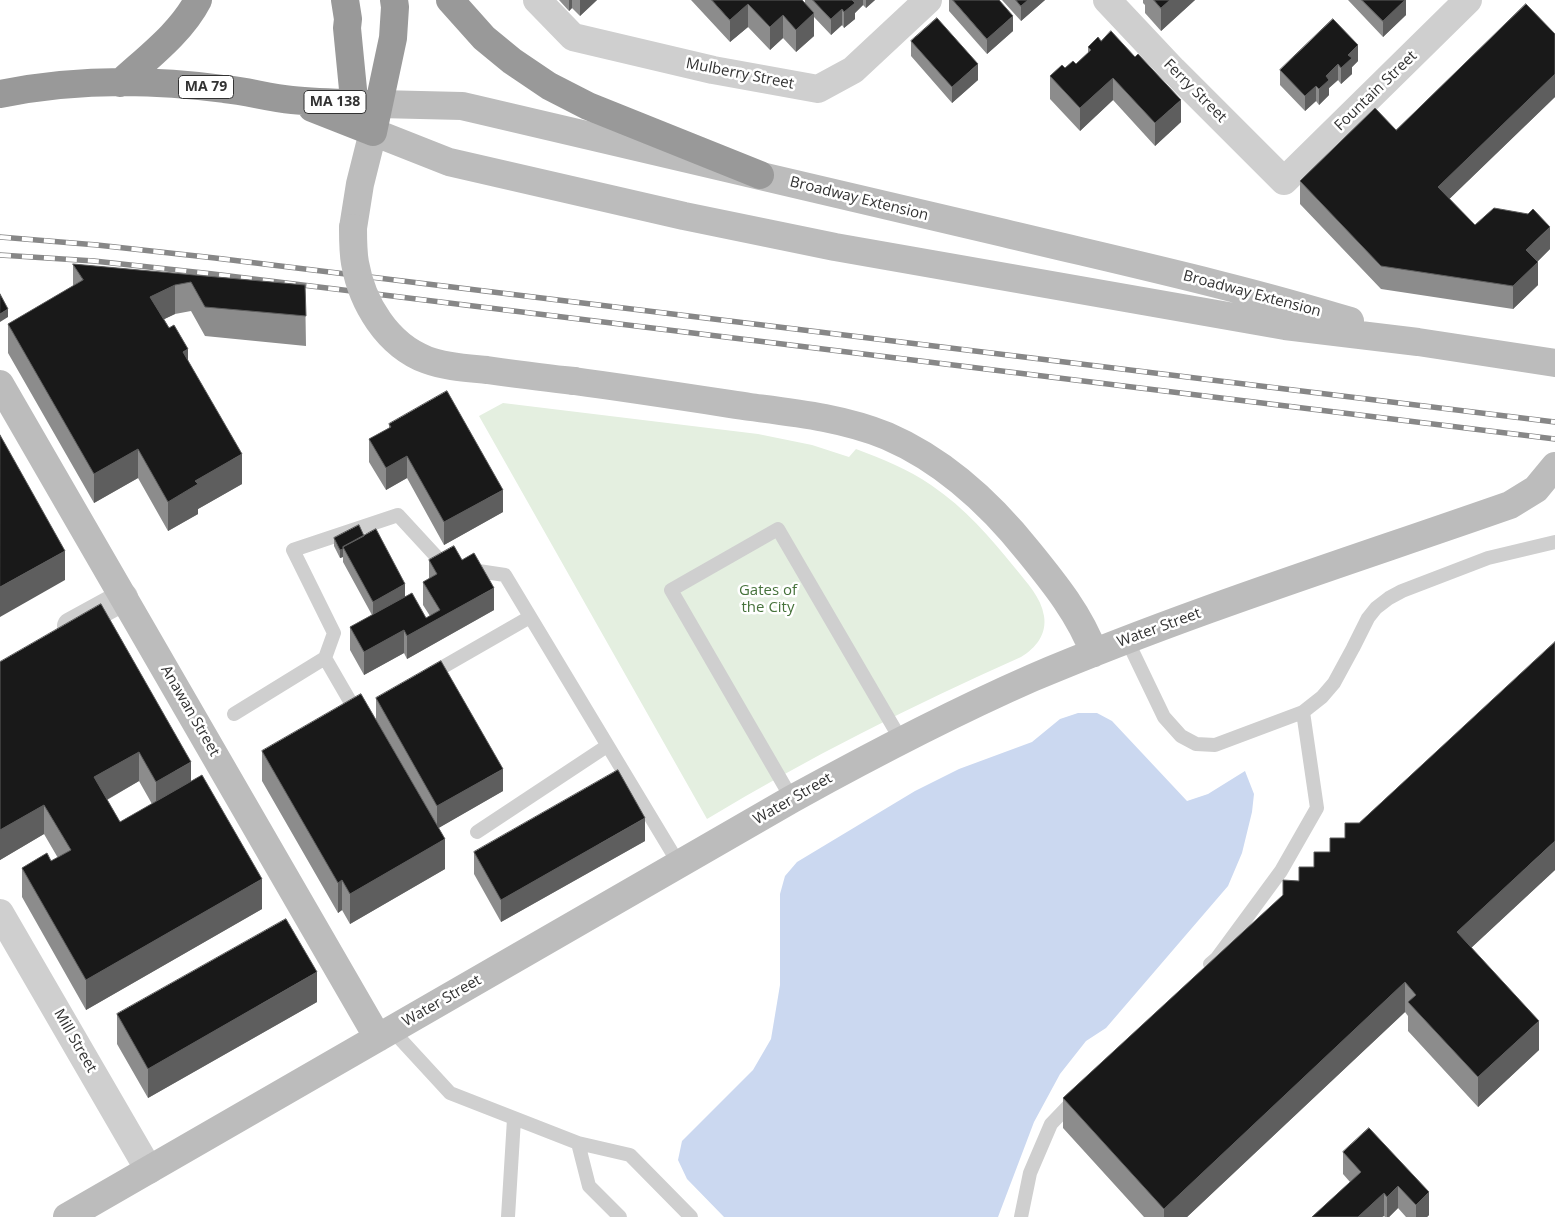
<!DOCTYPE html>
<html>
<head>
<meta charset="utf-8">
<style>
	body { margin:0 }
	canvas { display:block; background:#fff }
</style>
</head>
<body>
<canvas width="1555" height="1217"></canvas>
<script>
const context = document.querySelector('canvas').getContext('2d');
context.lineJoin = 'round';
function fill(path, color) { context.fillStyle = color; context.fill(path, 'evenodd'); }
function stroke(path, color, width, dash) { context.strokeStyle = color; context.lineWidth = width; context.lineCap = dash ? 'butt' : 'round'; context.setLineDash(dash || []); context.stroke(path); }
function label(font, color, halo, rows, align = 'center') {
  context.font = font + ' "Open Sans",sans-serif'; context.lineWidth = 5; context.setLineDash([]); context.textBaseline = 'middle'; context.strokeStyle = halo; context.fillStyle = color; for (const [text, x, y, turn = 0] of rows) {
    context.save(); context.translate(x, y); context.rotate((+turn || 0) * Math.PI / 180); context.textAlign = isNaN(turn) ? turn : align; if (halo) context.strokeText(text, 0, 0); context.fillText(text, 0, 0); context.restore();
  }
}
const green = new Path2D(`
	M503,403L758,434L812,445L849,457L856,449C882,459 908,469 931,485C965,508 990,537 1015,568C1027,583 1041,597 1044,616C1047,634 1036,648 1021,657C913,705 808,758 707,819L479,416Z`);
const water = new Path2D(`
	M1078,713H1097L1112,721L1187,801L1208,794L1245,771L1254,794L1252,812L1242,853L1228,886L1106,1028L1086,1041L1060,1074L1034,1122L998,1217H724L687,1179L678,1160L682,1141L753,1070L771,1039L780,985V894L785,876L797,862L915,791L959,769L1032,742L1060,719Z`);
const lane = new Path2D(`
	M1127,640L1164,717L1181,736L1196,744L1215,745L1303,712L1322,697L1334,683L1353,648L1368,618L1376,608L1389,598L1402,591L1488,558L1555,542
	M325,658L334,633L293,550L398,515L445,566L505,575L679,864
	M429,675L530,617
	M234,714L325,658L358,715
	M792,799L671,590L778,529L901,740
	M477,832L607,746
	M1210,964L1217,958L1281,871L1317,808L1303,712
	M392,1030L450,1093L578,1143L630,1155L691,1217
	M578,1143L589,1186L620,1217
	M508,1217L514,1119
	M1021,1217L1030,1173L1051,1124L1075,1099`);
const street = new Path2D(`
	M537,0L573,37L713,70L818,89L853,70L928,0
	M1107,0L1173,70L1284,181L1468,0
	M71,626L124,597
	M0,913L149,1170`);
const secondary = new Path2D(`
	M379,104L462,106L475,109C651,150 827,192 1004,233C1120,261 1236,286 1350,321
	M353,228L360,184L373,132L449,162L684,216L835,247L1285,326L1418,342L1555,363
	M574,381C633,389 691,398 750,407C796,413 843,418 887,436C945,461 990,503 1029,552C1055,584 1080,615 1094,653
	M0,384L378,1038
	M67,1217L792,799C870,756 950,714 1032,678C1188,612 1350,561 1510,505L1536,489L1555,466`);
const highway = new Path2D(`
	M345,0L348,19L347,28L356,120
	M450,0L484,38L512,61L549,86L588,106L760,175
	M120,83C147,58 181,33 198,0
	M0,94C73,79 150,79 224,89C247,91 269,98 292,100C320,103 350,103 379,104
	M312,108L373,132L393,38L395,7L394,0`);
const rail = new Path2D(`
	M0,237L97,245L215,258L1555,422
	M0,255L94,261L213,274L1555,439`);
const secondaryBridge = new Path2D(`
	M353,228C353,240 353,252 355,263C362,303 387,345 427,360C446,367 467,368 487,370C516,374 545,378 574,381`);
const wall = new Path2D(`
	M559,0H597L580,16L572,8L569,11Z
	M691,0H802L805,3V0H875L866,8L863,5L855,13V19L844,28L842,25L831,35L814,17V36L796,52L783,38L770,50L748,27L730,42Z
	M949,0H999L1013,31L987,54L949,11Z
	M1002,0H1045L1021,21Z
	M1143,0H1195L1161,31L1145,13V5L1143,3Z
	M1348,0H1406V15L1383,37Z
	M1555,34V97L1449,199L1475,225L1550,249L1537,262L1538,285L1513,309L1381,289L1300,204V181L1396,130Z
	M911,41L978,80L952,103L911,56Z
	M1088,47L1181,122L1155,146L1113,100L1080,131L1050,99V76L1065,68L1076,64L1088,53Z
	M1358,61L1352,67V74L1341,84L1338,80L1329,88V95L1319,105L1316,101L1305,111L1280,85V70Z
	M73,264L305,285L306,346L205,336L191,311L175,314L164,319L188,360L242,484L198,509V514L168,531L138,478L94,503L8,353V324L73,286Z
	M389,424L503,512L444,545L407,478L386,490L369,462V439L389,428Z
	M364,536L405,596L426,618L430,616L423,605V582L429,579V560L494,610L407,659L404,653L364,675L350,650V627L372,615L343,562V557L340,558L334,546V538Z
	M0,662L191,781L262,909L86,1010L22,897V868L51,861L58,858L44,834L0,860ZM139,781L152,804L120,822L107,800Z
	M376,698L503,791L438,828L445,869L350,924L342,910L338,913L262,781V751L376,719Z
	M645,841L501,922L474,874V852Z
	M1555,870L1471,948L1539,1050L1478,1107L1408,1031V1016L1405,1012L1187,1217H1144L1063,1128V1098L1299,881Z
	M317,1002L148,1098L117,1044V1014Z
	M1343,1152L1429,1192V1215L1427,1217H1406L1398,1208L1389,1217H1385L1384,1216L1382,1217H1312L1350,1182L1343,1174Z`);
const shadedWall = new Path2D(`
	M569,0H572V8L569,11Z
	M580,0H597L580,16Z
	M852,0H863V5L855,13V19L844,28V12Z
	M866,0H875L866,8Z
	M1028,0H1045L1021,21V6Z
	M1170,0H1195L1161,31V8Z
	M1405,0H1406V15L1383,37V21Z
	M748,4V27L730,42V20Z
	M842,9V25L831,35V19Z
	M814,13V36L796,52V30Z
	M783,15V38L770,50V27Z
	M1013,16V31L987,54V39Z
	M1358,45V61L1352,67V74L1341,84V68L1348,55Z
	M978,64V80L952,103V87Z
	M1338,64V80L1329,88V95L1319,105V89L1326,76Z
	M1555,74V97L1438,210V187Z
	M1113,78V100L1080,131V108Z
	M1316,86V101L1305,111V96Z
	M1181,100V122L1155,146V123Z
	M1550,227V249L1526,273V250Z
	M1538,262V285L1513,309V286Z
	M175,285V314L150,326V297Z
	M8,309V317L0,322V314Z
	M188,349V378L183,352Z
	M138,449V478L94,503V474Z
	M242,454V484L198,509V514L168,531V502L195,481Z
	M407,456V478L386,490V468Z
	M503,490V512L444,545V522Z
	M343,549V557L340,558V550Z
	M65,551V580L0,617V587Z
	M405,584V599L373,617V602Z
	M494,588V610L407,659V636Z
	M404,630V653L364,675V652Z
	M139,752V781L94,807V777Z
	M191,762V792L156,812V782Z
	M503,769V791L437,829V806Z
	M44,805V834L0,860V830Z
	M645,818V841L501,922V900Z
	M445,839V869L350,924V894Z
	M1555,841V870L1457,961V932Z
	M262,879V909L86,1010V980Z
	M342,880V910L338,913V883Z
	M317,972V1002L148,1098V1069Z
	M1405,982V1012L1187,1217H1164V1209Z
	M1539,1021V1050L1478,1107V1077Z
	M1398,1186V1208L1389,1217H1387V1197Z
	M1429,1192V1215L1427,1217H1416V1205Z
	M1384,1193V1216L1382,1217H1358Z`);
const building = new Path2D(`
	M712,0H802L814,13L796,30L783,15L770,27L748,4L730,20Z
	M813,0H852L855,3L844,12L842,9L831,19Z
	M953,0H999L1013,16L987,39Z
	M1016,0H1028L1021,6Z
	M1154,0H1170L1161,8Z
	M1362,0H1405L1383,21Z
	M1526,4L1555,34V74L1438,187L1475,225L1494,208L1528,214L1533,209L1550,227L1526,250L1538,262L1513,286L1381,266L1300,181L1375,108L1396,130Z
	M937,18L978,64L952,87L911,41Z
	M1333,19L1358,45L1348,55L1352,58L1341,68L1338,64L1326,76L1329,80L1319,89L1316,86L1305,96L1280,70Z
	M1111,31L1135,57L1138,54L1181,100L1155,123L1113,78L1080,108L1050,76L1062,65L1065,68L1073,61L1076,64L1091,50L1088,47L1098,37L1101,41Z
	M73,264L305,285L306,316L205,307L191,282L175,285L150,297L169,328L174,325L188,349L183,352L242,454L195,481L198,484L168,502L138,449L94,474L8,324L83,280Z
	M0,294L8,309L0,314Z
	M447,391L503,490L444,522L407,456L386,468L369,439L391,427L389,424Z
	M0,435L65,551L0,587Z
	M359,525L364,536L343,547V549L340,550L334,538Z
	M376,529L405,584L373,602L343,547Z
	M454,546L462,560L474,553L494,588L407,636L404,630L364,652L350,627L412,593L426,618L440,610L423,582L437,574L429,560Z
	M101,604L191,762L156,782L139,752L94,777L120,822L202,775L262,879L86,980L22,868L47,853L51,861L71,850L44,805L0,830V662Z
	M1555,642V841L1457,932L1539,1021L1478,1077L1408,1002L1416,995L1405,982L1164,1209L1063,1098L1283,895V880L1299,881V867H1314V852H1330V838H1345V823H1359Z
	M441,661L503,769L437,806L376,698Z
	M361,694L445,839L350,894L342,880L338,883L262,751Z
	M618,770L645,818L501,900L474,852Z
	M286,919L317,972L148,1069L117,1014Z
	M1369,1128L1429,1192L1416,1205L1398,1186L1387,1197L1384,1193L1358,1217H1312L1361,1172L1343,1152Z`);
const shields = [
	[206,87,55],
	[335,102,62]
];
const shieldNames = [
	["MA 79",206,87],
	["MA 138",335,102]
];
const streetNames = [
	["Mulberry Street",740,74,11],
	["Ferry Street",1195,91,45],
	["Fountain Street",1376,91,-44],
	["Broadway Extension",859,199,14],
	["Broadway Extension",1252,294,15],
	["Water Street",1159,628,-20],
	["Anawan Street",190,711,60],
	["Water Street",793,799,-30],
	["Water Street",442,1001,-30],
	["Mill Street",75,1041,60]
];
const parkNames = [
	["Gates of",768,591],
	["the City",768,608]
];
fill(green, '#e4efe0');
fill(water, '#cbd8f0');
stroke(lane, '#cfcfcf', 14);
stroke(street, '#cfcfcf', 28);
stroke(secondary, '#bcbcbc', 28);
stroke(highway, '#999', 28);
stroke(rail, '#878787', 5.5);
stroke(rail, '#fff', 4, [11]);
stroke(secondaryBridge, '#bcbcbc', 28);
fill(wall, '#8c8c8c');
fill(shadedWall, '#5e5e5e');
fill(building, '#191919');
stroke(building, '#5e5e5e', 1);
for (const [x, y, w] of shields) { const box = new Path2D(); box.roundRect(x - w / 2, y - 11.5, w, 23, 4); context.fillStyle = '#fff'; context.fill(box); stroke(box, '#323232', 1); }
label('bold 14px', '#323232', null, shieldNames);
label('15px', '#323232', '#fff', streetNames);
label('15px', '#46723b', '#fff', parkNames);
</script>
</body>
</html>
